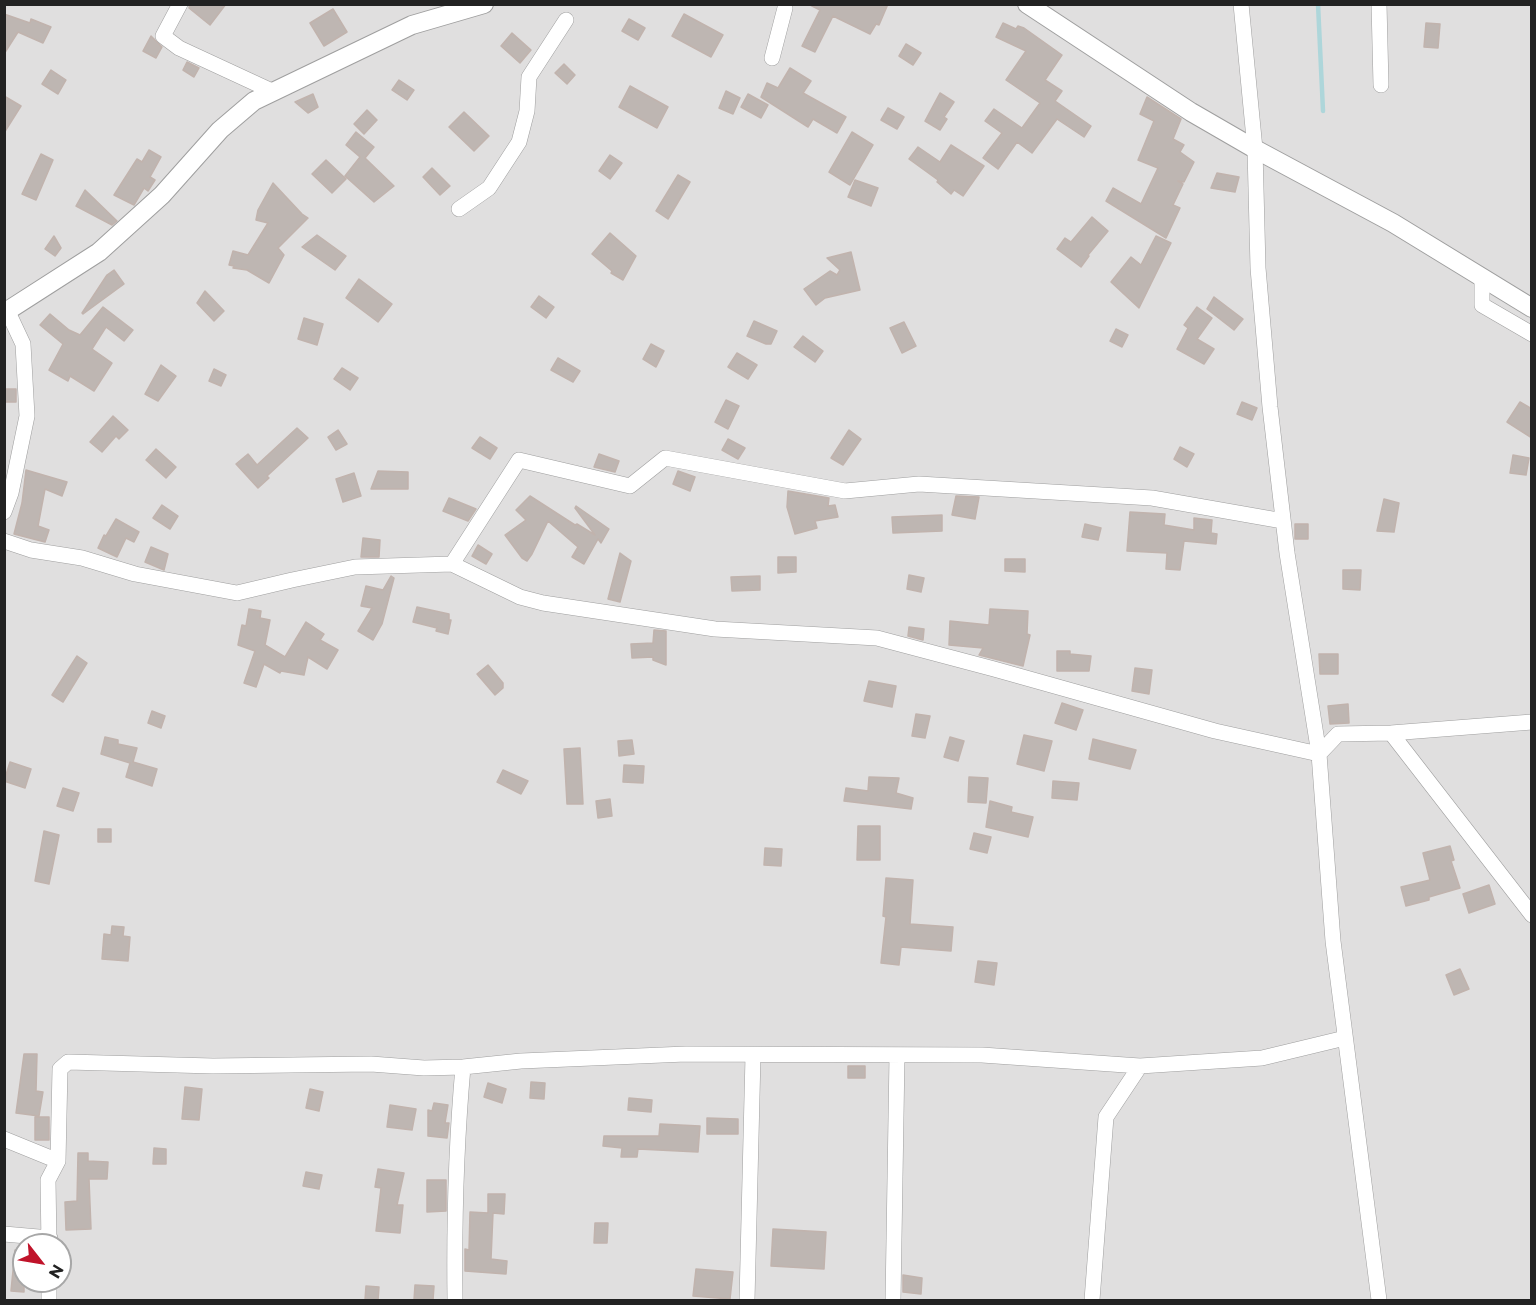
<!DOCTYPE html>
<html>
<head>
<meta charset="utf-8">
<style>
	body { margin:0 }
	#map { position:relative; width:1536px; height:1305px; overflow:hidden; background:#f1ede9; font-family:Montserrat,sans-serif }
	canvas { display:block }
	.frame { position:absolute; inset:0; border:6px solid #222; pointer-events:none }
	.north { position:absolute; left:12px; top:1233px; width:60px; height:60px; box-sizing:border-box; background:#fff; border:2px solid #a7a7a7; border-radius:50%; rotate:121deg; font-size:16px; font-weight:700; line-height:24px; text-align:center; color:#222 }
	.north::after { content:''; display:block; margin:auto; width:21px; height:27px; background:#c0132a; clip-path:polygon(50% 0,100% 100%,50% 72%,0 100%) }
</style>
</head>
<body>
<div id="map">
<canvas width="1536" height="1305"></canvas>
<div class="frame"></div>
<div class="north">N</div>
</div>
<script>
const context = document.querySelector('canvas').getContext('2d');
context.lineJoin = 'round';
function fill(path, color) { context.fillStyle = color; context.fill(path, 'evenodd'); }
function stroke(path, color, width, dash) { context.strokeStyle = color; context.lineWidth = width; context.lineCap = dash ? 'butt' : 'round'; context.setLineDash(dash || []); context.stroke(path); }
const residential = new Path2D(`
	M5,5H1531V1300H5ZM24,1245H60V1281H24Z`);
const stream = new Path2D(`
	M1318,4L1323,111`);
const building = new Path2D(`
	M190,4H226L210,25L189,8Z
	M808,4H888L879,25L876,24L870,34L833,16L815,52L802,46L820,10Z
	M333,9L347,32L324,46L310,23Z
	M4,14L30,23L31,19L51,27L43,43L18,32L4,54Z
	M684,14L723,35L711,57L672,36Z
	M629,19L645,28L638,40L622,31Z
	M1003,23L1016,29L1018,26L1024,28L1062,55L1045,80L1062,91L1055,101L1091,126L1084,137L1057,119L1032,153L1017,142L998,169L983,158L1002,133L985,121L994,109L1022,128L1040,103L1006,80L1026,51L996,37Z
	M1426,23L1440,24L1438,48L1424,47Z
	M512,33L531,50L520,63L501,46Z
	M151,36L162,47L156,58L143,51Z
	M906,44L921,53L913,65L899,56Z
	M187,62L199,68L194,77L183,70Z
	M564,64L575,75L567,84L555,73Z
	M790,68L811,81L803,93L846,117L837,133L813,119L808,127L761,97L767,83L778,88Z
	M51,70L66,80L58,94L42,84Z
	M399,80L414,90L407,100L392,90Z
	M630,86L668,107L657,128L619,107Z
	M726,91L740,98L733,114L719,108Z
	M940,93L954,102L944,117L947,119L940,130L925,121Z
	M313,94L318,107L308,113L295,102Z
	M748,94L768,105L761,118L741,107Z
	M4,96L21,106L4,133Z
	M1147,97L1181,119L1173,139L1184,145L1180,152L1194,162L1184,182L1178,181L1183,184L1173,205L1180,208L1166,238L1106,201L1113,188L1141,204L1158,168L1138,160L1154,121L1140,114Z
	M888,108L904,117L897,129L881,120Z
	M367,110L377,120L364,134L354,124Z
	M464,112L489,136L474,151L449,127Z
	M356,132L374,147L365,158L394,186L374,202L345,176L360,157L346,145Z
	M852,132L873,145L850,185L829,172Z
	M951,145L984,166L963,196L954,190L951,194L937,182L938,180L909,159L918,147L940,162Z
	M149,150L161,157L150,177L155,180L148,191L144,188L134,205L114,195L137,159L142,162Z
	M41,154L53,160L36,200L22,194Z
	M610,155L622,163L610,179L599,171Z
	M326,160L346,179L332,193L312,174Z
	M432,168L450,186L440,195L423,177Z
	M1217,173L1239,177L1235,192L1211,188Z
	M678,175L690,182L668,219L656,211Z
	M855,180L878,188L871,206L848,197Z
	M273,183L302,214L308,218L278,248L284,255L269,283L247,270L233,268L234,266L229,265L233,251L248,255L268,223L256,220L258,210Z
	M85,190L117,221L112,225L76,206Z
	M1092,217L1108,231L1088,255L1089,256L1081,267L1057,249L1065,238L1071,242Z
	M610,233L636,256L623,280L611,273L612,271L592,254Z
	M317,235L346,256L335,270L302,247Z
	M54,236L61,248L55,256L45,249Z
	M1156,236L1171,243L1139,308L1111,282L1131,257L1141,265Z
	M851,252L860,290L825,298L816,305L804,289L830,271L837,275L840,270L827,258Z
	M114,270L124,284L83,314L82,313L107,275Z
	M359,279L392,304L378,322L346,298Z
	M205,291L224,311L214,321L197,303Z
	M539,296L554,307L546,318L531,307Z
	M1214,297L1243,319L1234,330L1207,309Z
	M103,307L133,330L124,341L106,327L92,349L112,363L94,391L70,376L68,381L49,370L63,344L40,325L50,314L69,330L80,335Z
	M1197,307L1212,318L1197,339L1214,349L1204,364L1177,349L1188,328L1184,325Z
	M304,318L323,324L317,345L298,339Z
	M754,321L777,331L771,344H766L747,336Z
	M904,322L916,346L902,353L890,328Z
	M1116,329L1128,335L1122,347L1110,341Z
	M803,336L823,351L815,362L794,347Z
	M651,344L664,351L656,367L643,359Z
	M737,353L757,365L748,379L728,367Z
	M558,358L580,371L573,382L551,370Z
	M161,365L176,376L158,401L145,394Z
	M342,368L358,378L350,390L334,379Z
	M214,369L226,375L221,386L209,381Z
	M4,389H16V402H4Z
	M726,400L739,406L728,429L715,422Z
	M1242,402L1257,408L1252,420L1237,414Z
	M1520,402L1532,409V438L1507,422Z
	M113,416L128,430L119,439L116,436L102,452L90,442Z
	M297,428L308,438L267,476L269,478L258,488L236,464L248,454L257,465Z
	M338,430L347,444L336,450L328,437Z
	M849,430L861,439L843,465L831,458Z
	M480,437L497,448L490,459L472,448Z
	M728,439L745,448L738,459L722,450Z
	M1180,447L1194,454L1187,467L1174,459Z
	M156,449L176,467L166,478L146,460Z
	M599,454L619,461L615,472L594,467Z
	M1513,455L1529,458L1526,475L1510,473Z
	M26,470L67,482L62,496L45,489L38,526L49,530L45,542L14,534L22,503Z
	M378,471L408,472V489H371Z
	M678,471L695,477L690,491L673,484Z
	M354,473L361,496L343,502L336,479Z
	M788,491L829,498L828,506L835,505L838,517L815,521L817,528L795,534L787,507Z
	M530,496L575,525L577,524L595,535L575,508L576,506L609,529L601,543L598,539L584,564L572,557L578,547L548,521L532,554L527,561L522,558L505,535L526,520L516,510Z
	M956,496L979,497L975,519L952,515Z
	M449,498L476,509L468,521L443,511Z
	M1384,499L1399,503L1394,532L1377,531Z
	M162,505L178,516L170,529L153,518Z
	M1130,512L1165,514L1164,525L1194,530V518L1212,520L1211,533L1217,534L1216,544L1184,541L1180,570L1166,569L1167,553L1127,551Z
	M942,515V531L893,533L892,517Z
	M116,519L139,532L134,542L126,538L117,557L98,548L104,535L106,536Z
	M1085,524L1101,528L1098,540L1082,537Z
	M1295,524H1308V539H1295Z
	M363,538L380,540L379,557H361Z
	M478,545L492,554L486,564L472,556Z
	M151,547L168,554L164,570L145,562Z
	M620,553L631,561L620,602L608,599Z
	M778,557H796V572L778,573Z
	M1005,559H1025V572L1005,571Z
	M1343,570H1361L1360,590L1343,589Z
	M909,575L924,578L921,592L907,589Z
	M391,576L394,578L382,624L373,640L358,631L372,608L361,606L366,586L383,590Z
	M760,576V590L732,591L731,577Z
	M417,607L449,614V620H451L448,634L436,631L437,628L413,622Z
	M249,609L261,611L260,618L270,620L265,645L285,657L306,622L324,634L320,640L338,650L327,669L308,657L304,675L281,671L280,673L264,664L256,687L244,683L255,651L238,645L242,625L246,626Z
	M990,609L1028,611L1027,634L1030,635L1023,666L979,655L983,648L949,645L950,621L989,625Z
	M909,627L924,629L923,640L908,636Z
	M654,630L666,631V665L653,660V657L632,658L631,644L653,643Z
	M1057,651H1070V654L1091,656L1089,671H1057Z
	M1319,654H1338V674H1320Z
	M77,656L87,663L63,702L52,695Z
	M488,665L503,683V688L495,695L477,674Z
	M1135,668L1152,670L1149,694L1132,691Z
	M869,681L896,686L892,707L864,701Z
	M1062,703L1083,710L1076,730L1055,723Z
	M1348,704L1349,723L1330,724L1328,706Z
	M152,711L165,716L161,728L148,723Z
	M916,714L930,716L925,738L912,736Z
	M1024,735L1052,741L1044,771L1017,764Z
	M105,737L118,740V744L137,748L133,762L157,769L152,786L126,777L130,763L101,754Z
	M950,737L964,741L958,761L944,757Z
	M1093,739L1136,750L1130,769L1089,759Z
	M632,740L634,754L619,756L618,741Z
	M580,748L583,804H567L564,749Z
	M10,762L31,769L25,788L4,781Z
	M624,765L644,766L643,783L623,782Z
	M503,770L528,781L521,794L497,782Z
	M869,777L899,778L896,793L913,798L911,809L844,801L846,788L868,791Z
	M969,777L988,778L986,803L968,802Z
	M1053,781L1079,783L1077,800L1052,798Z
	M63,788L79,793L73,811L57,806Z
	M610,799L612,816L598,818L596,801Z
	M990,801L1012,807L1011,812L1033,817L1028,837L986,827Z
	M858,826H880V860H857Z
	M98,829H111V842H98Z
	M44,831L59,835L49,884L35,881Z
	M974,833L991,837L987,853L970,849Z
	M1450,846L1454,860L1451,861L1460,888L1429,897V900L1406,906L1401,887L1430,880L1423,853Z
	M765,848L782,849L781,866L764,865Z
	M886,878L913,880L910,924L953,927L951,951L901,947L899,965L881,963L886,917L883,916Z
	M1489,885L1495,904L1469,913L1463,894Z
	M112,926L124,927L123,936L130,937L128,961L102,959L104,934L111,935Z
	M978,961L997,963L994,985L975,982Z
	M1460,969L1469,989L1454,995L1446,975Z
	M24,1054H37L36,1091L43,1092L39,1116L16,1113Z
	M848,1066H865V1078H848Z
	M531,1082L545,1083L544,1099L530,1098Z
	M488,1083L506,1089L502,1103L484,1097Z
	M185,1087L202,1089L199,1120L182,1119Z
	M310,1089L323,1092L319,1111L306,1108Z
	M629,1098L652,1100L651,1112L628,1110Z
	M434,1103L448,1105L445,1123H449L447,1138L428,1136V1110L432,1111Z
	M390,1105L416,1109L412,1130L387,1127Z
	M35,1117H49V1140H35Z
	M707,1118L738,1119V1134H707Z
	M660,1124L700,1126L698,1152L638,1149L637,1157H621L622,1148L603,1146L604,1136H659Z
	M154,1148L166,1149V1164H153Z
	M78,1153H88V1161L108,1162L107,1179H89L91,1229L66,1230L65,1202L77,1201Z
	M378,1169L404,1173L397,1205H403L400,1233L376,1231L381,1188L375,1187Z
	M306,1172L322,1175L319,1189L303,1186Z
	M427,1180H446V1211L427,1212Z
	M488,1194H505L504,1214L493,1213L491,1259L507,1261L506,1274L465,1271V1249L469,1250L470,1212L488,1213Z
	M595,1223H608L607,1243H594Z
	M773,1229L826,1232L824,1269L771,1266Z
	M15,1250H24V1292L11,1291Z
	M696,1269L733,1272L730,1299L693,1296Z
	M903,1275L922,1278L921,1294L903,1292Z
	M415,1285L434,1286L433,1300H414Z
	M366,1286L379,1287L378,1300H365Z`);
const minor = new Path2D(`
	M180,4L163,36L179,48L274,92
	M1241,4L1255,149L1258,268L1270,407L1287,553L1319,754L1333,941L1379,1300
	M1379,4L1381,85
	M772,58L785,8
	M459,209L489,188L519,142L527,111L529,77L566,20
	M1482,278V305L1532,334
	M4,512L11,493L27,416L23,344L8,312
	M4,541L31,550L82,558L135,574L237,593L292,580L355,567L452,564L520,597L543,603L715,629L877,638L994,669L1215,731L1319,754L1338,734L1391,733L1532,722
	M452,564L519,460L630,486L665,458L845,491L919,484L1152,498L1283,521
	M1391,733L1532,915
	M4,1139L58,1161
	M4,1234L50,1238
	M49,1245L48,1180L58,1161L60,1069L68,1062L213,1066L371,1064L424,1068L463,1067L521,1061L686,1054L982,1055L1140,1066L1262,1058L1345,1038
	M49,1300V1281
	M455,1300C454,1222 456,1145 463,1067
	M747,1300L753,1056
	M893,1300L897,1056
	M1092,1300L1106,1117L1140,1066`);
const tertiary = new Path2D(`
	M1027,4L1191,112L1255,149L1393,223L1532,308
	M4,313L99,252L162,195L220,130L254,101L412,25L484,4`);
fill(residential, '#e0dfdf');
stroke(stream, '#aed6da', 4.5);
fill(building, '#beb6b2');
stroke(building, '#c1b3ad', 1.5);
stroke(minor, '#9f9f9f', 16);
stroke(tertiary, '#9f9f9f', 20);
stroke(minor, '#fff', 15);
stroke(tertiary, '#fff', 18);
</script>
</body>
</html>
